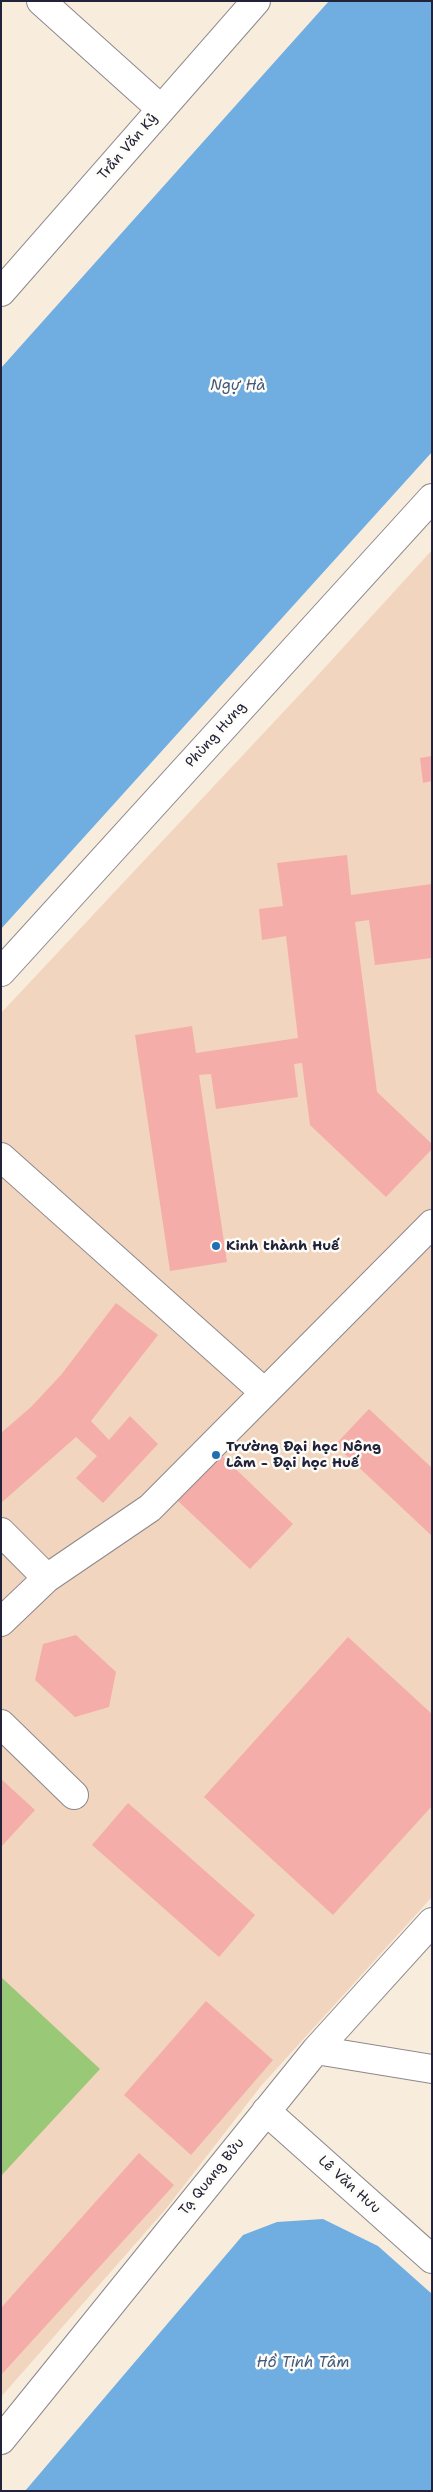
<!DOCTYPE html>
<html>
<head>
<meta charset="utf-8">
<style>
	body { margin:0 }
	#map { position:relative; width:433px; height:2492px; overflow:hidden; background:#f8eddd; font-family:"Shantell Sans",sans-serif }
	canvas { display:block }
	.frame { position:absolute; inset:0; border:2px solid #22223b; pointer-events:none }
</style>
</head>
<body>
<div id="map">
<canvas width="433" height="2492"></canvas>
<div class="frame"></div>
</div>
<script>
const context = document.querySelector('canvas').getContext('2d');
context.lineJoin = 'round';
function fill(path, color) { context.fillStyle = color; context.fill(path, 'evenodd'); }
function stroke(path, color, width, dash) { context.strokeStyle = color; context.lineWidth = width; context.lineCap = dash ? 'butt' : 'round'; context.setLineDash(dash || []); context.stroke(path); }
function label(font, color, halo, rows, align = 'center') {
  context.font = font + ' "Shantell Sans",sans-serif'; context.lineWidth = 5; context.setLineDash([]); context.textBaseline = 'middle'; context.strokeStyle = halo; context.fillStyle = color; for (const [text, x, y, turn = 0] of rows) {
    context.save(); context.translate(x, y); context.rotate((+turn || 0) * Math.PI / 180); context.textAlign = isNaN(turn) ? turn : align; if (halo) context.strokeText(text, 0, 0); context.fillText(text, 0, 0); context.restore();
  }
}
const built = new Path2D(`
	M432,550V1897L261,2086L165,2210L1,2397V1013L318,675Z`);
const green = new Path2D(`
	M1,1977L100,2069L1,2176Z`);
const water = new Path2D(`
	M329,1H432V452L1,929V368Z
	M323,2219L378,2246L432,2294V2491H25L243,2235L277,2222Z`);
const building = new Path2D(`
	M432,756V781L423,783L420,758Z
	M347,855L351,895L432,884V958L375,965L369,920L355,922L377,1092L432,1144V1149L386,1197L310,1125L302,1063L294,1064L298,1097L216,1109L211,1074L199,1075L227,1262L170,1271L135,1035L192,1026L196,1053L298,1038L286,936L262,940L259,909L283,906L277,863Z
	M116,1303L158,1335L91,1421L109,1440L130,1416L158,1444L103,1503L76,1478L97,1456L76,1437L1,1503V1433L31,1407L61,1375Z
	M369,1409L432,1468V1536L335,1445Z
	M220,1454L293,1524L250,1569L177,1500Z
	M76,1635L116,1672L109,1707L75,1717L35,1680L43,1644Z
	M348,1637L432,1714V1806L333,1915L204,1797Z
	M1,1779L35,1810L1,1847Z
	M128,1803L255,1915L219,1957L92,1845Z
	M206,2001L273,2060L191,2155L124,2095Z
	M139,2153L174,2185L1,2375V2308Z`);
const minor = new Path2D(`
	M41,1L161,109
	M1,292L256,1
	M1,972L432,498
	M1,1157L264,1392
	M1,1532L47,1578
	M1,1622L47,1578L150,1508L432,1224
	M1,1724L74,1795
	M316,2050L432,2069
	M266,2111L432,2259
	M1,2440L316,2050L432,1922`);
const markers = [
	[216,1246,5,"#1f6fb2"],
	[216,1455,5,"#1f6fb2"]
];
const streetNames = [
	["Trần Văn Kỷ",128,147,-49],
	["Phùng Hưng",216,735,-48],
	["Tạ Quang Bửu",212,2177,-51],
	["Lê Văn Hưu",349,2185,42]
];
const poiNames = [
	["Kinh thành Huế",226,1246],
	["Trường Đại học Nông",226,1447],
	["Lâm - Đại học Huế",226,1463]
];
const waterNames = [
	["Ngự Hà",238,386],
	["Hồ Tịnh Tâm",303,2363]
];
fill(built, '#f2d5be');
fill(green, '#99c877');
fill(water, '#70aee2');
fill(building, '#f5adaa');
stroke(minor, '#8d888c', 30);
stroke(minor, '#fff', 28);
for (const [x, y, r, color] of markers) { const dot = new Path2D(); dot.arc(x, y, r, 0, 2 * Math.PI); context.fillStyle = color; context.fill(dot); stroke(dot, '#fdfcf7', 2); }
label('14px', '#22223b', '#fdfcf7', streetNames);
label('bold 14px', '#22223b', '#fdfcf7', poiNames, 'left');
label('italic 15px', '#415a7e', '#fdfcf7', waterNames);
</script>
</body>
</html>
